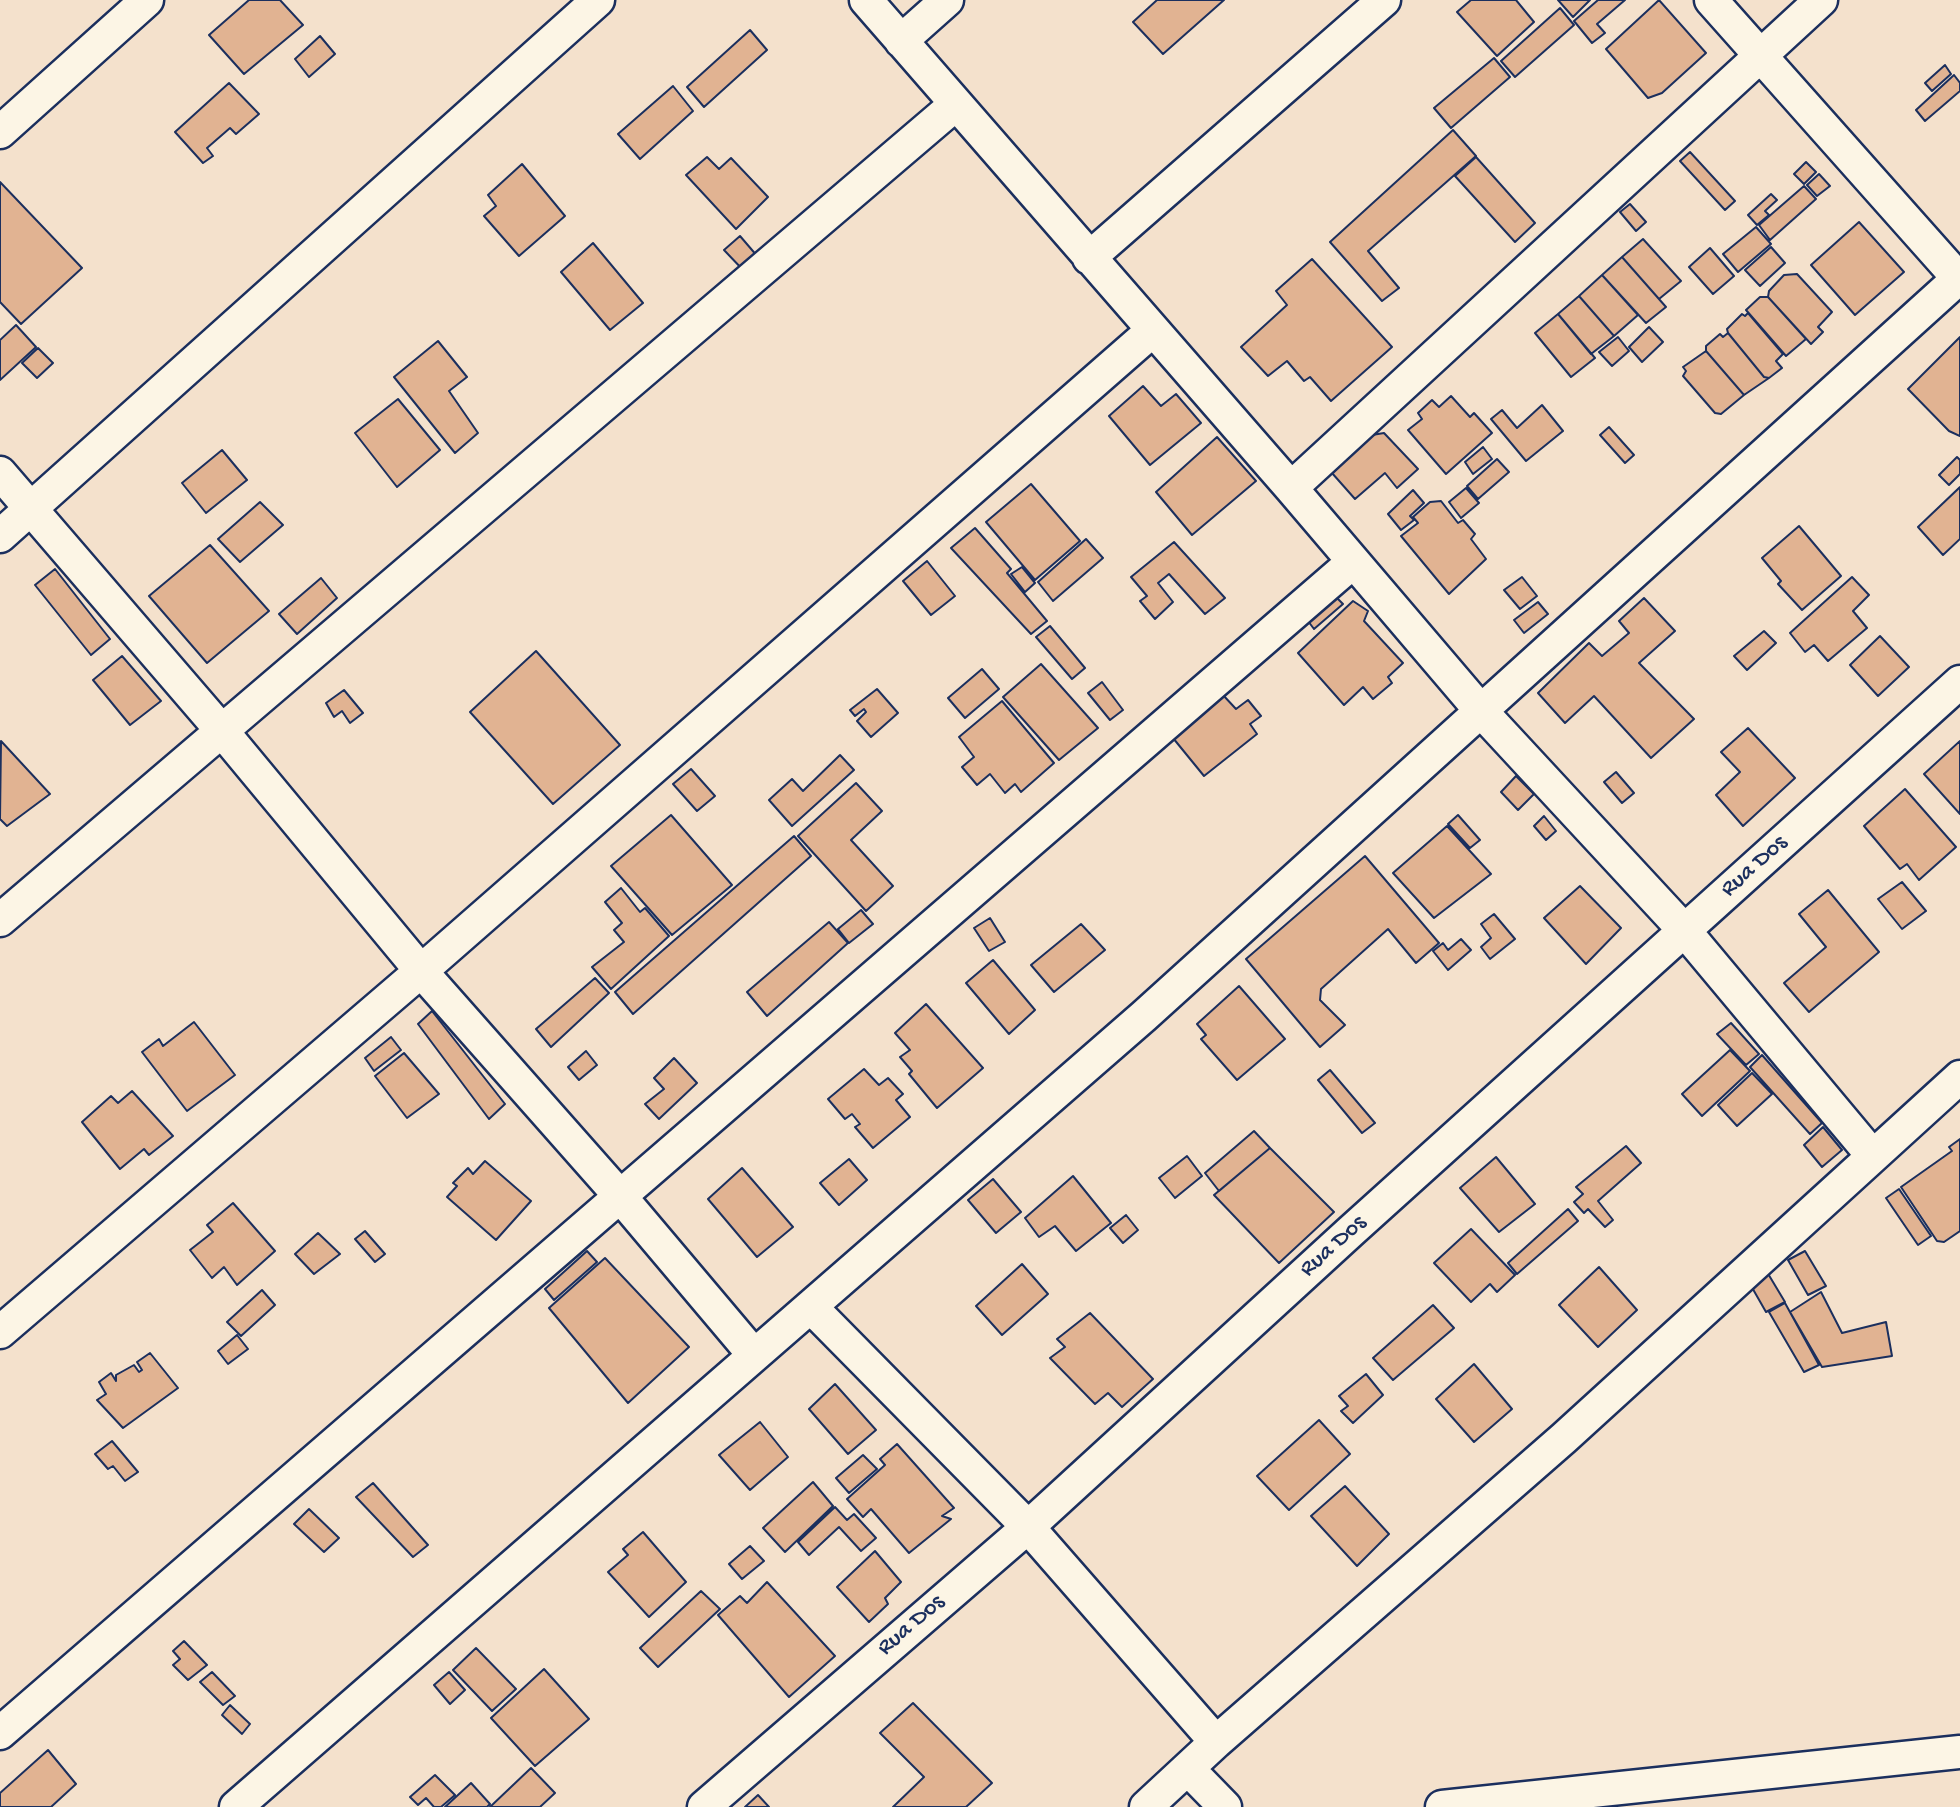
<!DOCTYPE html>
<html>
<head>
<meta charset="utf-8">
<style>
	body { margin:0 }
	canvas { display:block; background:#f4e1cc }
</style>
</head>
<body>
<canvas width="1960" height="1807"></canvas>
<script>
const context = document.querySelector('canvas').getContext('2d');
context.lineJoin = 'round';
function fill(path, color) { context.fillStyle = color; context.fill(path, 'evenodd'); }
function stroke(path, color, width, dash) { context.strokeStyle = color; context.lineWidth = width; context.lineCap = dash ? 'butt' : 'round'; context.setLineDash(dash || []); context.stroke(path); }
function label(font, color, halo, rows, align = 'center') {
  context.font = font + ' "Gochi Hand",sans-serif'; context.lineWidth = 5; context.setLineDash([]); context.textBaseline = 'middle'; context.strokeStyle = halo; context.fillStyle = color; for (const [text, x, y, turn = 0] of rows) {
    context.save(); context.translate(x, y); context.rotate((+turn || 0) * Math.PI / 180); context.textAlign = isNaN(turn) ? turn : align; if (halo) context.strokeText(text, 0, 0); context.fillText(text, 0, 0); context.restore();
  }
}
const building = new Path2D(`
	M249,0H280L303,25L244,74L209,35Z
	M1157,0H1224L1163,54L1133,22Z
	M1471,0H1516L1534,22L1497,56L1457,12Z
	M1558,0H1590L1573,17Z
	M1598,0H1625L1597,24L1605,33L1592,43L1574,21Z
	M1659,0L1706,53L1662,93L1648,98L1606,49Z
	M1560,8L1574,25L1515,77L1501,61Z
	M750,30L767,50L704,107L687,87Z
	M320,36L335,54L309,77L295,59Z
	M1494,58L1510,77L1451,128L1434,108Z
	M1945,65L1951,74L1932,91L1925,83Z
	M1954,75L1960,83V91L1925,121L1916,110Z
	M229,83L259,114L236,134L230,128L207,148L213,156L203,163L175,132Z
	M673,86L693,111L640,159L618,134Z
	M1453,130L1476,156L1368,251L1399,288L1382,301L1330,242Z
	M1690,152L1735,201L1725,210L1680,161Z
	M707,157L719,169L731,158L768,197L736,229L686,175Z
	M1476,157L1535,223L1515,242L1455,176Z
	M1806,162L1816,172L1804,184L1794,174Z
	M522,164L565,216L519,256L484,216L496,206L488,195Z
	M1819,174L1830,186L1817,196L1807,185Z
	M0,182L82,268L21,324L0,302Z
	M1804,186L1816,199L1770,240L1759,225Z
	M1771,194L1777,200L1765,211L1769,215L1757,225L1748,215Z
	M1630,204L1646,222L1636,231L1620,212Z
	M1859,222L1904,272L1855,315L1811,265Z
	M1756,227L1771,244L1738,272L1723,254Z
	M740,236L758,257L744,271L724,250Z
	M1643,239L1681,281L1659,299L1622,257Z
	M593,243L643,303L610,330L561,272Z
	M1771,247L1785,263L1760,286L1745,270Z
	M1710,248L1734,276L1713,294L1689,267Z
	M1622,257L1666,307L1646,323L1602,275Z
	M1312,259L1392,347L1331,401L1310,377L1304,381L1287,361L1268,376L1241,347L1287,305L1276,291Z
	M1797,274L1832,312L1818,327L1823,332L1811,344L1768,297L1769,291L1784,275Z
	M1602,275L1638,315L1614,336L1579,296Z
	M1579,296L1614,336L1591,354L1558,314Z
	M1760,297H1768L1806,339L1786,356L1746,310Z
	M1748,313L1783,354L1776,361L1782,368L1769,378L1764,377L1728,333L1727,329L1742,314L1745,316Z
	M1558,314L1595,358L1571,377L1535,333Z
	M16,325L36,347L0,380V340Z
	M1649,327L1663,342L1642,362L1629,347Z
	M1728,333L1764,377L1769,378L1744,395L1706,351V346L1720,334L1723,337Z
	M1618,337L1629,351L1612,366L1599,352Z
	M1960,337V436L1949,431L1908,389Z
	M438,341L467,377L449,391L478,433L455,453L394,377Z
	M38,348L53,363L37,378L22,363Z
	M1706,351L1744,395L1721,414L1715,413L1683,376L1686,371L1683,367Z
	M1143,386L1161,406L1176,394L1201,423L1150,465L1109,416Z
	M1451,396L1470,417L1474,413L1492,433L1446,474L1408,430L1422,419L1418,413L1432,400L1439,407Z
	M398,399L440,450L397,487L355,433Z
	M1542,405L1563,431L1526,461L1491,419L1502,410L1517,428Z
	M1609,427L1634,455L1625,463L1600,435Z
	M1384,433L1418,469L1397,488L1385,473L1355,499L1332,473L1372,435Z
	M1217,437L1256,481L1192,535L1156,492Z
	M1483,447L1492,459L1473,474L1465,462Z
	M222,450L247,480L206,513L182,483Z
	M1957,457L1960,460V474L1949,485L1939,475Z
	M1497,459L1509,472L1478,499L1467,486Z
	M1031,484L1080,541L1035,580L986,522Z
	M1960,487V539L1943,555L1918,527Z
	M1466,488L1479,503L1461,518L1449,502Z
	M1413,490L1424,503L1410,516L1414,520L1401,530L1388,514Z
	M1441,501L1458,523L1463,520L1475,534L1471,539L1486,559L1449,594L1401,536L1418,523L1413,517L1430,502Z
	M260,502L283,525L240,562L218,539Z
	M1799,526L1841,576L1802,610L1778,584L1781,581L1762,558Z
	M975,528L1011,569L1007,573L1047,621L1031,634L951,548Z
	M1086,539L1103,558L1053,601L1038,582Z
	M1174,542L1225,598L1205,614L1169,574L1158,583L1173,602L1155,619L1140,601L1147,596L1131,577Z
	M210,545L269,611L207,663L149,596Z
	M927,561L955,596L931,615L903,581Z
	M1022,567L1035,583L1025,592L1011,574Z
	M55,569L110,639L91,655L35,585Z
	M1522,577L1537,596L1520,609L1504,590Z
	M1852,577L1869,595L1853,611L1867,628L1828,661L1814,645L1805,652L1790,633Z
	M321,578L337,598L297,634L279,614Z
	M1336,597L1343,604L1314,629L1308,621Z
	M1644,598L1675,631L1639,663L1694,719L1651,758L1594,696L1565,723L1538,693L1589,643L1602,656L1629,633L1619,621Z
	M1353,601L1368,611L1364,621L1403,663L1388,677L1392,683L1373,699L1363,687L1344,705L1298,653Z
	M1538,602L1548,614L1524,633L1514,620Z
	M1050,626L1085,668L1072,679L1036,637Z
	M1764,631L1776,643L1747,670L1734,656Z
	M1880,636L1909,667L1878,696L1850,665Z
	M536,651L620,745L553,804L470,712Z
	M122,656L161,701L130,725L93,680Z
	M1041,664L1098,728L1059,760L1003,697Z
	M982,669L999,689L965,718L948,698Z
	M1102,682L1123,710L1110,720L1088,693Z
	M877,689L898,713L871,737L857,721L866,712L864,709L855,716L850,710Z
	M344,690L363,713L350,723L342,711L334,717L326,703Z
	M1223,695L1236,709L1248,700L1261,716L1250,724L1257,734L1204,776L1173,738Z
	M1002,701L1054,763L1021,792L1015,784L1005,793L990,774L977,785L962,767L974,757L959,737Z
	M1748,728L1795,778L1743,826L1716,795L1740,772L1721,752Z
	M1,741L50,794L7,826L0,819Z
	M1960,741V814L1924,774Z
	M840,755L854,770L792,826L769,800L792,779L803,791Z
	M691,769L715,796L697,811L673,784Z
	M1616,772L1634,793L1622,803L1604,782Z
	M1516,776L1534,794L1518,810L1501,792Z
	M856,783L882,811L851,840L893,886L866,911L798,836Z
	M1905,789L1956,847L1919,880L1907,864L1900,869L1864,826Z
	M671,815L732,885L672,935L611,866Z
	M1458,815L1480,840L1470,848L1448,824Z
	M1544,816L1556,831L1546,840L1534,826Z
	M1447,826L1491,874L1434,918L1393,873Z
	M794,836L811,856L633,1014L615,992Z
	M1365,856L1439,943L1416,963L1388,929L1321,989L1320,1000L1345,1025L1320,1047L1246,959Z
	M1902,882L1926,911L1902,929L1878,899Z
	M1580,886L1621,928L1586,964L1544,918Z
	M621,888L640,912L645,908L669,936L611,989L592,967L624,942L614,930L622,923L605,902Z
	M1828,890L1879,952L1809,1012L1784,983L1826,947L1799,914Z
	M861,910L873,924L849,943L838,929Z
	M1494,914L1515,939L1490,959L1481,947L1491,938L1481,924Z
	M990,918L1005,942L989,951L974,928Z
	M829,922L848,943L767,1016L747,992Z
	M1081,924L1105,950L1054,992L1031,965Z
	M1461,939L1471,950L1448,970L1433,951L1443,943L1448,950Z
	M993,960L1035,1010L1009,1034L966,983Z
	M595,978L609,993L551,1047L536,1029Z
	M1239,986L1285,1039L1237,1080L1201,1039L1206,1035L1197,1024Z
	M926,1004L983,1068L937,1108L909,1074L912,1071L900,1057L910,1050L895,1033Z
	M432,1011L505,1104L489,1119L418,1024Z
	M194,1022L235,1075L187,1111L142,1052L159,1039L163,1046Z
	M1731,1023L1759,1054L1746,1065L1717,1034Z
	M391,1037L401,1050L374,1071L365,1058Z
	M1730,1050L1750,1071L1702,1116L1682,1094Z
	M586,1051L597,1065L579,1080L568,1067Z
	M404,1053L439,1094L407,1118L375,1076Z
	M1762,1055L1822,1123L1810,1134L1750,1067Z
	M674,1058L697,1083L659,1119L645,1104L664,1089L654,1078Z
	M864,1069L879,1085L888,1078L903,1094L896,1100L910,1117L873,1148L855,1127L860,1124L852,1114L845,1119L828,1099Z
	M1330,1070L1375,1123L1362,1133L1318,1080Z
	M1752,1073L1772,1094L1737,1126L1718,1105Z
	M132,1091L173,1136L149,1155L144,1149L120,1169L82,1122L111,1096L118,1103Z
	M1823,1127L1842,1150L1822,1167L1804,1145Z
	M1254,1131L1270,1148L1219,1191L1205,1173Z
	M1960,1139V1231L1944,1242L1937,1241L1901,1187L1952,1151L1949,1147Z
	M1626,1146L1641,1163L1598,1201L1613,1220L1605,1227L1588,1209L1584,1213L1574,1202L1583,1194L1576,1187Z
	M1270,1148L1334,1212L1279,1263L1214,1195Z
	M1187,1156L1202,1176L1175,1198L1159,1178Z
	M1496,1157L1535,1204L1499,1232L1460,1188Z
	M849,1159L867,1180L839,1205L820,1183Z
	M485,1161L531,1201L496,1240L447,1197L457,1186L453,1183L468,1168L473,1174Z
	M742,1168L793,1227L757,1257L708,1199Z
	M1073,1176L1111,1223L1076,1251L1055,1226L1039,1237L1025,1218Z
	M993,1179L1021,1212L996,1233L968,1200Z
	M1899,1189L1931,1236L1918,1245L1886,1198Z
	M233,1203L275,1251L237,1285L224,1267L212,1278L190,1250L213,1232L207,1225Z
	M1568,1209L1578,1221L1517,1274L1508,1263Z
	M1126,1215L1138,1230L1123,1243L1110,1228Z
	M1471,1229L1515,1275L1497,1292L1490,1284L1471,1302L1434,1263Z
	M365,1231L385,1254L375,1262L355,1239Z
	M318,1233L340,1254L314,1274L295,1254Z
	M587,1251L597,1262L554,1300L545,1289Z
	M1805,1251L1826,1286L1808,1295L1788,1260Z
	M605,1258L689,1347L628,1403L549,1308Z
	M1022,1264L1048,1294L1002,1335L976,1306Z
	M1599,1267L1637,1310L1598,1347L1559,1305Z
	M1767,1272L1785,1302L1766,1312L1750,1284Z
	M262,1290L275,1305L241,1336L227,1322Z
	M1821,1292L1842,1333L1886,1322L1892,1356L1822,1367L1790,1312Z
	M1785,1303L1819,1365L1804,1372L1769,1312Z
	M1433,1305L1454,1328L1393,1380L1373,1358Z
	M1090,1313L1153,1379L1122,1407L1108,1393L1095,1404L1050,1358L1065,1347L1057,1339Z
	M237,1335L248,1349L228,1364L218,1351Z
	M150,1353L178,1388L123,1428L97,1400L106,1394L99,1382L111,1373L116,1381V1375L134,1365L139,1372L142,1370L137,1362Z
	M1474,1364L1512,1409L1474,1442L1436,1399Z
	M1366,1374L1383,1395L1353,1423L1341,1411L1348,1406L1339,1396Z
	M835,1384L876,1430L848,1454L809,1409Z
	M1319,1420L1350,1454L1289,1510L1257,1476Z
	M760,1422L788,1457L750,1490L719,1455Z
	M112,1441L138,1472L125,1481L113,1466L108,1469L95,1454Z
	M897,1444L954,1508L942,1516L951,1519L909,1553L871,1509L863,1517L847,1499L885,1465L880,1459Z
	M863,1455L877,1469L849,1493L836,1478Z
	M813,1482L833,1506L785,1552L763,1528Z
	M373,1483L428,1545L413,1557L356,1497Z
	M1345,1486L1389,1534L1357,1566L1311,1516Z
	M835,1507L847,1520L854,1514L876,1538L861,1551L839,1527L809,1555L798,1542Z
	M309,1509L339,1538L324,1552L294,1524Z
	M643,1532L686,1582L649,1617L608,1572L628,1555L623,1549Z
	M750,1546L764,1561L742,1579L729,1564Z
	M875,1551L901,1582L885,1598L888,1604L869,1622L837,1587Z
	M767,1582L835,1656L789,1697L718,1615L740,1596L747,1603Z
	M701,1591L720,1609L658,1667L640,1648Z
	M184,1641L207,1665L188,1680L173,1665L180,1659L173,1651Z
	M476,1648L516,1689L492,1711L453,1670Z
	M544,1669L589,1719L535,1766L491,1718Z
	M212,1672L235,1696L223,1705L200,1682Z
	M449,1672L465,1690L450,1704L434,1685Z
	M913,1703L992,1783L966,1807H893L924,1777L880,1733Z
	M230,1705L250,1724L242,1734L222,1715Z
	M48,1750L76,1784L51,1807H0V1793Z
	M531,1768L555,1793L540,1807H490Z
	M435,1775L455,1795L441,1807H434L426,1798L418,1805L410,1797Z
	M471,1783L490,1804L487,1807H445Z
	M758,1795L769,1807H745Z`);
const minor = new Path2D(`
	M866,0L1291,488L1481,711L1684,930L1872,1155
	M1711,0L1960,280
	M901,41L947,0
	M0,132L147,0
	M1089,258L1384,0
	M0,473L222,731L421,971L619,1195L754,1355
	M1291,488L1821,0
	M0,536L598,0
	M0,920L956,104
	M811,1307L1028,1527L1216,1742
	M0,1332L421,971L1152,331
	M0,1733L1353,562
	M1189,1770L1225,1807
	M236,1807L1144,1016L1960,277
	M704,1807L1028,1527L1350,1232L1960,682
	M1146,1807L1216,1742L1564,1438L1960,1077
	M1442,1807L1960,1752`);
const streetNames = [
	["Rua Dos",1755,867,-42],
	["Rua Dos",1334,1247,-42],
	["Rua Dos",912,1626,-41]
];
fill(building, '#e1b392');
stroke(building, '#1b2f5e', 2);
stroke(minor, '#1b2f5e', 37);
stroke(minor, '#fcf5e5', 32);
label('24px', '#1b2f5e', '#fcf5e5', streetNames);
</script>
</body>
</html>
